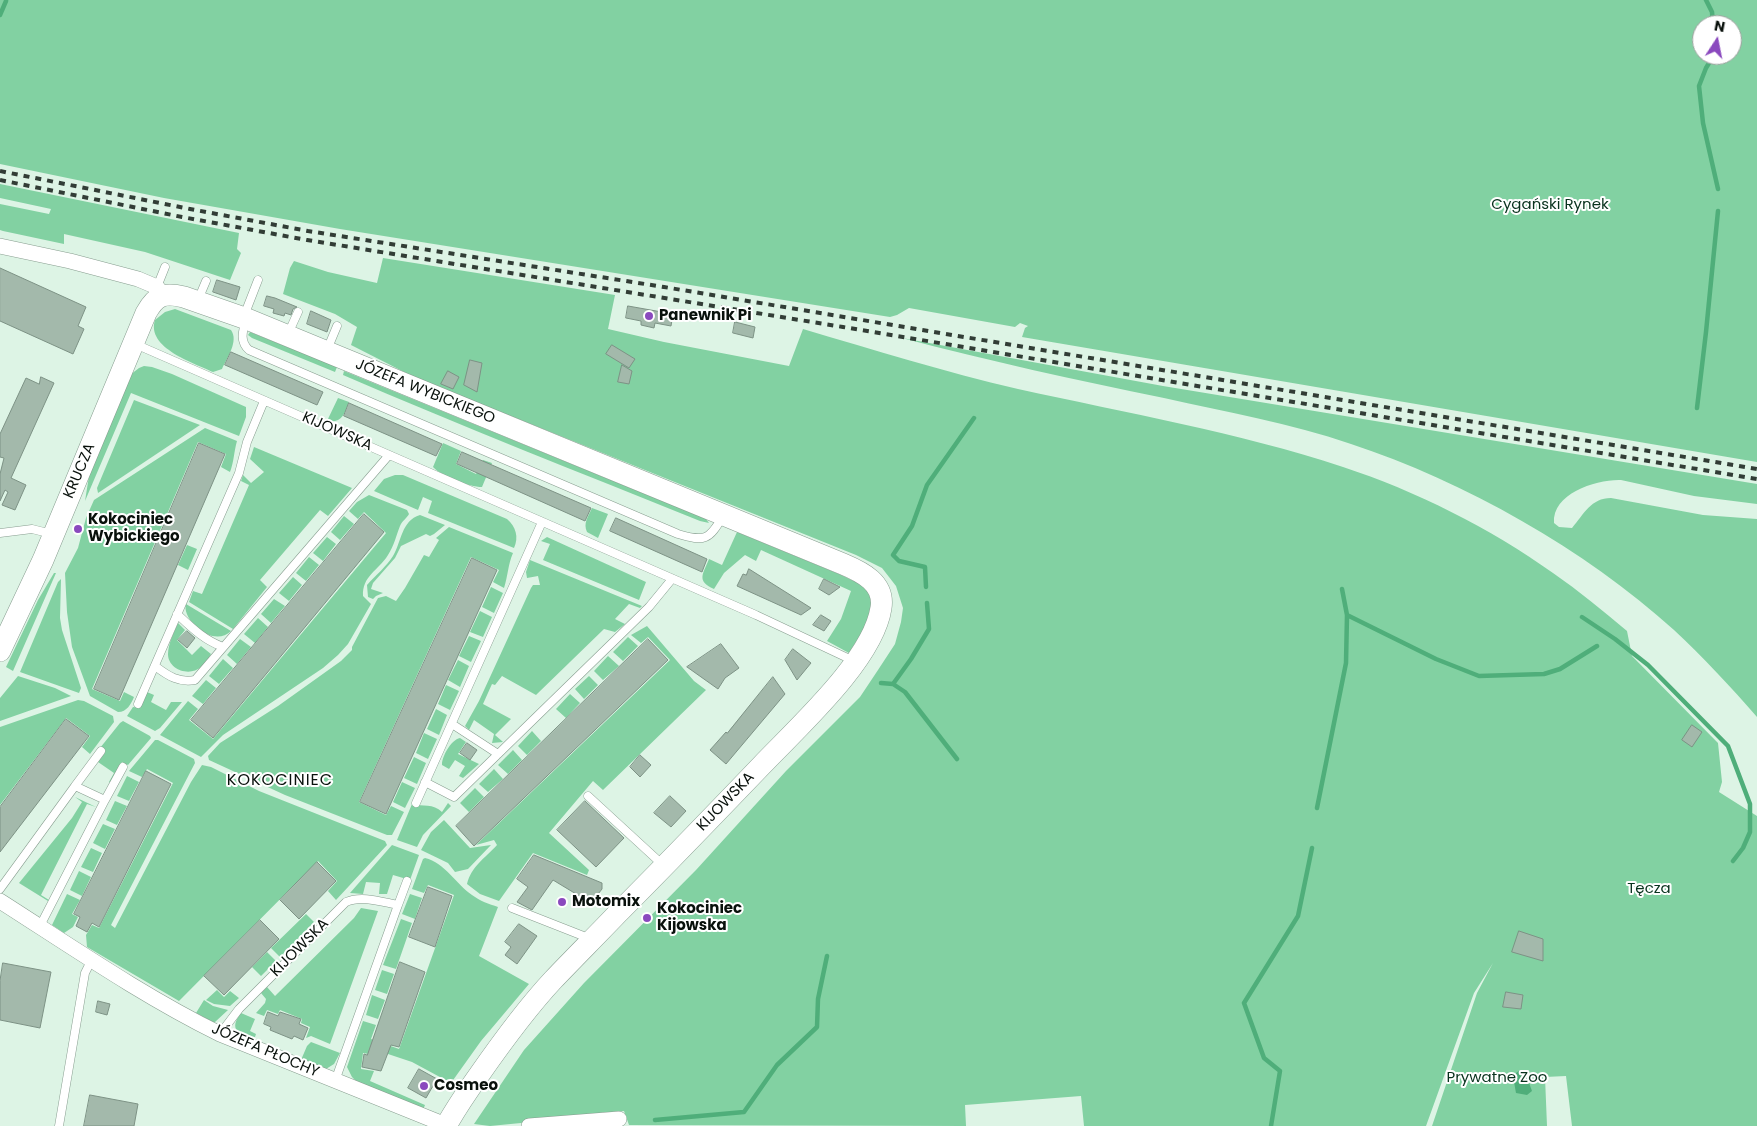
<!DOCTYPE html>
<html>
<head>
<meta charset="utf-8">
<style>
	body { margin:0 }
	#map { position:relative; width:1757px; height:1126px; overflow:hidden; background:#ddf4e5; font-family:Poppins,sans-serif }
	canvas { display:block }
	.north { position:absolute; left:1692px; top:15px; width:50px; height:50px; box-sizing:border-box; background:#fff; border:1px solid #9da09e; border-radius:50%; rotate:11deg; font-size:14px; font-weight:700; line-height:20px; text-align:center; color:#09110c }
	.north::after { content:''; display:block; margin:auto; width:18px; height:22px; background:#8a49be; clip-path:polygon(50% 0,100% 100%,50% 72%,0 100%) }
</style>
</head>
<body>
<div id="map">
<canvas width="1757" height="1126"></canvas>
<div class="north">N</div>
</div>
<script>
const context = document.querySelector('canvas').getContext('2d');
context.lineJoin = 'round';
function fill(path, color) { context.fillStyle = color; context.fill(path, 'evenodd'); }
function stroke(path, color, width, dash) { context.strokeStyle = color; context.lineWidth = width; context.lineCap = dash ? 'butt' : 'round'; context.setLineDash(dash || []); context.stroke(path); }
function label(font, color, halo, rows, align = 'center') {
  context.font = font + ' Poppins,sans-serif'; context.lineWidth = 4; context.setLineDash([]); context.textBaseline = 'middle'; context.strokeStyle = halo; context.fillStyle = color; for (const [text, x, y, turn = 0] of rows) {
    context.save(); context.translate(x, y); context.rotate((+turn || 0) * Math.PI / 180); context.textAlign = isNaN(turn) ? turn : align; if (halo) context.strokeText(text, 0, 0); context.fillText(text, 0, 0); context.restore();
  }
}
const green = new Path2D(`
	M0,0H1757V462L1022,337L1025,328L1028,326L1020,323L1015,327L909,308L897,315L890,317L340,229L164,198L0,164ZM1702,25H1732V55H1702Z
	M0,184L239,233L237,249L241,253L230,280L145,252L64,234V244L3,231L0,230V204L49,214L51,209L0,198Z
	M383,258L615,295L608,329L664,342L789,366L803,329C874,350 945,372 1018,389C1127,413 1237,432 1343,467C1416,491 1490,528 1553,573C1579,591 1603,611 1627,631L1632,656L1718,743L1722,782L1719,792L1757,816V1126H1572L1566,1076L1545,1077L1547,1126H1432L1477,993L1493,963L1474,993L1426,1126H1084L1081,1096L965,1105L966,1126L629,1125L624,1111L599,1113L593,1116L490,1126L474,1124L524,1050L584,983L696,870L786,771L860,697L878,670L895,644L901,622L903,608L896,586L882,568L856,555L414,377L351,345L357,327L335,314L283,294L290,268L294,261L328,272L377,283Z
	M175,309L231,330C239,341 227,358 222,369L213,372C194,363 146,348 155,320L165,312Z
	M250,332L337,367L335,372L252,338L248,335Z
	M902,338L1163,386L1757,484V504L1694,496L1621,480C1597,479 1552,493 1554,523L1559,527L1572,528C1584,514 1591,498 1611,498L1703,515L1757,519V717C1731,687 1703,657 1674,630C1584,549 1466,482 1351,444C1290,423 1227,412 1164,398C1076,380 989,361 902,338Z
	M144,366L152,367L172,374L246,407V417L239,436L131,393L85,501L89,476L130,375L139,368Z
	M344,371L706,519L709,523L700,521C581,473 461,426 343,375Z
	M338,398L349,402C344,415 342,423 327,421Z
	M134,400L200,425L98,493L97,488Z
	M205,428L237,441C234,451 234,462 230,472L221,467L226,454L198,442L92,689L120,701L124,692L134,697C131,704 127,712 118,712L90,696L72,647L67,612L65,573L78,548L86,518L94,500Z
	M443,443L461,451L456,464L476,474L483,460L492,463L482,487C469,487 442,477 433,467Z
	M254,447L352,488L328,516L320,510L260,580L267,587L233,629L189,602L193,591L202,594L249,485L241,481L243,475L251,483L264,472L250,459Z
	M395,475H403L507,519C516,527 519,537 514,548L428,513L432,501L423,497L418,510L374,491L384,479Z
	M369,495L407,510L409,514C407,518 402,521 400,526C396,536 394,546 388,555C378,571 362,576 363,596L371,604L348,644L338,655L323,668L223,735L201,757L160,735L188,701L198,709L189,720L213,739L386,533L364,512L358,519L349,511L357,502Z
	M592,508L608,514L598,538L587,532C583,523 588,517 592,508Z
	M420,515L445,525L434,534L430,536L426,534L401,546L395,558L373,583L371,589L383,593L376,596L373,599L368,597L367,585C376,575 386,567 393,556C402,541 401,521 420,515Z
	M344,516L354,524L340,540L331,532Z
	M449,527L513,553C508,564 508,576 504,588L493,582L499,570L471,557L359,802L386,815L391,806L404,812L392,835H387L285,795L209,760L208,756L220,743L278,706L341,661L352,650V647L378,598L386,596L396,601L405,588L424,555L429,557L439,540L436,538Z
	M737,532L839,574L862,585L871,595C873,621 862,632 849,653L827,641L841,619L851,591L761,550L756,561L745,555L724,573L714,589C696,581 703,574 709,559L722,565Z
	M327,537L336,544L323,561L313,553Z
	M547,537L646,582L639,600L543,560L550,544L541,541Z
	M187,545L197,549L188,570L178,565Z
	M309,557L319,565L306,581L296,573Z
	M530,560L642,606L640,608L629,604L615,619L625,624L615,632L604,629L536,695L502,676L495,685L492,684L483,704L511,719L495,735L503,742L492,743L494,734L474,720L469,730L465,726L479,701L531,588L533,585H540L538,576L527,578L526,572Z
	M54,573H56L13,671L6,667L38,600Z
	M293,577L302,585L289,601L279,593Z
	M61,579L60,618L62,630L81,688L79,693L20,672L58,582Z
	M491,587L503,593L494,613L482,607Z
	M274,599L285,606L271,623L261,614Z
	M186,604L231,631C213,649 181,619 186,604Z
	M480,611L492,617L483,637L470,632Z
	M258,618L268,627L255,643L244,634Z
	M178,623L185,630L177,640L192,655L201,646L211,654C208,659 205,664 201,667C190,677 168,670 168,654C168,644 174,632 178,623Z
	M647,626L694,681L706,690L603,790L593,781L549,833L589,870L587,875L533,853L499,901L480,894L467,884C471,867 485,858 497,845L494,840L476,845L670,660L648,637L641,643L631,635Z
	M469,636L481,641L471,662L459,656Z
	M628,637L638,646L623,661L613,652Z
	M240,639L251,647L237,664L227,655Z
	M608,656L619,666L603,680L594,671Z
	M223,659L233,668L219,684L209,676Z
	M458,660L469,666L460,687L448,680Z
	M18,676L55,688L71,696L0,721V698Z
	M589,676L598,685L584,699L575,689Z
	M206,680L216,688L203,704L192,696Z
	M446,685L459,691L450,710L438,704Z
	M147,692L154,695L151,702L166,710L171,702H182L160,728L155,731L127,716L133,707L140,708Z
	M570,694L580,703L566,718L556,709Z
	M78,700L84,701L113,716L114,722L90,754L82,747L90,736L66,718L0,805V727Z
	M436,709L447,715L439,735L427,729Z
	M123,721L150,736L151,738L128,765L122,762L112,783L109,782L114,773L98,762L105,752L100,748L120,723Z
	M532,731L541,741L527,755L518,746Z
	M424,733L437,739L428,759L416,753Z
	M460,738L466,742L458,754L479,764L463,778L459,776L465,766L455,760L449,769L442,765C442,756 451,740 460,738Z
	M155,740H158L194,759L195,763L111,925L115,928L191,782L202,765L211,767L259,791L385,841L387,845L336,900L328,891L337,881L318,861L179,1001L87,947L86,935L92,925L99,928L173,783L147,769L142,777L129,771Z
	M513,750L522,760L508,774L498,765Z
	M414,757L426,763L417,784L404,778Z
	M494,769L503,779L488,792L479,784Z
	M127,776L139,782L129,801L117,796Z
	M402,782L415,788L405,808L393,802Z
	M475,788L484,797L469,812L460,803Z
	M75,797L96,807L87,804L41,895L49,900L48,901L19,883L72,818L82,802Z
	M115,801L127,806L117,825L106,820Z
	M448,803L451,806L423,835L417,847L397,840L412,804C423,807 433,803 442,812Z
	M444,820L470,848L491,845L468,869L455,872L448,863L421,850L431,832Z
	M103,824L115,829L105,849L93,843Z
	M392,845L419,855L410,880L393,875L387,894H379L380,883L366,882L363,894L350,893Z
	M91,848L102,853L93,872L81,867Z
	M425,858C445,863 456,884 472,895C480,901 489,904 498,907L479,956L529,984L481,1041L451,1083L412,1062L382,1052L380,1056L363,1053L361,1069L374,1071L370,1081L425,1105L423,1110L358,1083L352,1077L347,1067L363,1021L376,1025L371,1039L399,1049L454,895L428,885L424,893L412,889L423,859Z
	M79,871L91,877L82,896L70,890Z
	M67,894L80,900L72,914L78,917L73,927L64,933L52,925Z
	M410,894L422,898L415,919L402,914Z
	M361,908L378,911L330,1044L311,1036L306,1038L310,1027L301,1023L302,1019L280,1010L278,1014L267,1010L264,1016L256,1013L265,1003L266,999L261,993L267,987L275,996L354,918Z
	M306,914L314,922L280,957L271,948Z
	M401,919L412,923L396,969L383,965Z
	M267,952L276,961L261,976L252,967Z
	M382,970L394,974L387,994L375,990Z
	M217,990L224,997L230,991L239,998L230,1006L214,1004L206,1000Z
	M372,995L385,1000L378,1019L366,1015Z
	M204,1000L213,1006L228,1010L215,1022H213L196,1013Z
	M241,1013L255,1019L250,1031L256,1034L254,1040C239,1034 228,1030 241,1013Z
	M311,1042L340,1053L334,1064L326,1069L301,1060L307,1046Z`);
const water = new Path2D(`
	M1520,1070L1525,1072L1532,1091L1527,1095L1516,1093L1514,1082L1516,1073Z`);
const stream = new Path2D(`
	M1706,0L1712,12L1713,25
	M0,15L6,1
	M1714,55L1706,68L1699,86L1703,123L1718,189
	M1697,408L1706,332L1718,211
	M926,587L925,567L899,561L893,555L912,526L927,485L974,418
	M1347,615L1436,659L1479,676L1544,674L1560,669L1597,646
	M1582,617L1615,639L1648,665L1728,746L1750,804V832L1743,848L1733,861
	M881,683L893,684L911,659L929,629L927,603
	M893,684L905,692L957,759
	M1317,808L1346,663L1347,615L1342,589
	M655,1120L744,1112L777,1065L817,1027L818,999L827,956
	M1271,1126L1280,1071L1264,1058L1244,1003L1298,916L1312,848`);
const building = new Path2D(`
	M0,268L86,307L78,326L84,329L73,354L0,321Z
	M217,280L240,287L236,300L213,292Z
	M267,296L275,298L297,307L293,309L291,315L285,313L284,316L273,313L274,309L264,306Z
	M628,306L673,314L671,326L655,323L654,328L641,325V321L626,318Z
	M311,311L331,320L327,332L307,324Z
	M735,322L755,327L753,338L733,333Z
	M612,345L635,359L629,368L606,354Z
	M231,352L323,392L317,405L225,365Z
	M470,360L482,363L477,392L464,385Z
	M622,365L632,371L629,384L618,382Z
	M448,371L459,377L453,389L441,384Z
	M41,377L54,383L11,478L26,485L15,510L2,505L8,492L5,490L0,501V474L4,458L0,457V434L26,378L39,384Z
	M349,403L442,444L436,456L344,416Z
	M199,443L225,454L119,700L94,689Z
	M462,452L591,508L585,521L457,464Z
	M364,514L384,532L213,738L191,720Z
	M616,518L707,559L702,572L610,531Z
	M472,558L497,570L386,814L360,802Z
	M749,569L811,608L801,615L737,586L743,574L746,575Z
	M824,579L840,587L829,595L819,589Z
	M821,615L831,621L824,631L813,625Z
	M187,631L195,638L187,648L178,640Z
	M648,639L668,660L474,846L456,826Z
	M721,644L739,668L725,678L718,689L687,667Z
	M793,649L811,663L797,680L785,660Z
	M773,677L785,694L726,764L710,750L726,732L727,733Z
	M66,719L89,736L0,852V807Z
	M1692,725L1702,732L1692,747L1682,740Z
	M467,743L477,750L470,760L460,753Z
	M640,755L651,765L640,777L630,767Z
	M146,771L171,784L99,927L92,923L87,932L76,926L80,917L74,914Z
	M670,796L686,811L671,827L654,813Z
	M585,801L624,838L596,867L557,830Z
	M534,855L602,883V889L591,903L553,880L532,910L517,902L528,887L517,879Z
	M317,862L336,881L299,919L280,900Z
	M428,887L452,896L435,947L409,937Z
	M260,920L279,939L224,995L204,976Z
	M519,924L537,936L517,964L505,955L511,947L505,942Z
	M1519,931L1543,939V961L1512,952Z
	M400,962L425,972L399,1047L391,1045L381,1071L362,1067L364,1054L367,1055Z
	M3,963L51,972L40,1028L0,1020V981Z
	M1506,992L1523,995L1521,1009L1503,1007Z
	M98,1001L110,1004L107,1015L96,1012Z
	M268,1012L278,1016L280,1012L301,1019L299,1024L308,1028L303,1040L294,1036L292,1039L270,1030L271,1027L264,1024Z
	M419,1069L437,1079L426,1098L408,1088Z
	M90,1095L138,1104L134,1126H84Z`);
const lane = new Path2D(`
	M157,287L165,267
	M198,300L206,281
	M244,316L258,280
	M246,321C242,332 240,342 249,350L678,534C705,542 709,540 723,516
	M288,334L298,312
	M135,344L756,615L854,661
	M327,350L337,326
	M0,533L32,529L52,534
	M177,614C192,628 204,640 223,647
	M155,666C168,676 179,683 195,680L389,455
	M138,704L239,473L247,442L264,401
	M452,724L498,754
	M425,782L454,797L649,607L672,579
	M75,786L101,751
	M588,796L663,865
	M105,800L123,767
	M416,803L542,522
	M0,889L75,786L105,800L40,926
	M398,905L407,881
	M512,908L591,939
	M220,1034L239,1009L346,902C362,895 382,902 398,905L335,1081
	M59,1126L85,973L92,959`);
const street = new Path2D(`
	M0,246L70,261L138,279L157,287L163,295
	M0,901C72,947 143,996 220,1034L448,1126
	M529,1126L619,1119`);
const secondary = new Path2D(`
	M0,651L43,560L146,313C156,295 164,292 184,297L247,319L843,564C862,572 885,583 881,608C873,660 798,727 761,766C714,815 667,864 619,912C597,935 575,957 553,980C526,1009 502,1042 479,1075C467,1092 456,1108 446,1126`);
const rail = new Path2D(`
	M0,171L190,209L308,231L664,287L1757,469
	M0,180L182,217L307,240L843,327L1757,479`);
const markers = [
	[649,316,5,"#8a49be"],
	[78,529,5,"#8a49be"],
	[562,902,5,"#8a49be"],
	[647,918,5,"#8a49be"],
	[424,1086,5,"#8a49be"]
];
const parkNames = [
	["Cygański Rynek",1550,205],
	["Tęcza",1649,889],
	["Prywatne Zoo",1497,1078]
];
const poiNames = [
	["Panewnik Pi",659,316],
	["Kokociniec",88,520],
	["Wybickiego",88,537],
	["Motomix",572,902],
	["Kokociniec",657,909],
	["Kijowska",657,926],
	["Cosmeo",434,1086]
];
const streetNames = [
	["JÓZEFA WYBICKIEGO",425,392,22],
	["KIJOWSKA",337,432,24],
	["KRUCZA",80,471,-67],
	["KIJOWSKA",726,802,-46],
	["KIJOWSKA",300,948,-45],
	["JÓZEFA PŁOCHY",265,1051,23]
];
const neighbourhoodNames = [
	["KOKOCINIEC",280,781]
];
fill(green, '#82d1a2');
fill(water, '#4fae7a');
stroke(stream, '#4fae7a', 4.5);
fill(building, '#a3b9ab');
stroke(building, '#7d9285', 1);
stroke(lane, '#879d8f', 9);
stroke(street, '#879d8f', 16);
stroke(secondary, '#879d8f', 22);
stroke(lane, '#fff', 8);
stroke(street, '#fff', 15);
stroke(secondary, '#fff', 21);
stroke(rail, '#323d36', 4, [6, 6]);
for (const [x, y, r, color] of markers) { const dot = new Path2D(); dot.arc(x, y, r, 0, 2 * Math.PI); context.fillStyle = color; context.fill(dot); stroke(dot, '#fff', 2); }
label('15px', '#08321d', '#fff', parkNames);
label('bold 15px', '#09110c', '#fff', poiNames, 'left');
label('15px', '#09110c', '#fff', streetNames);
context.letterSpacing = '1px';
label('16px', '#09110c', '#fff', neighbourhoodNames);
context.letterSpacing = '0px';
</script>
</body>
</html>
